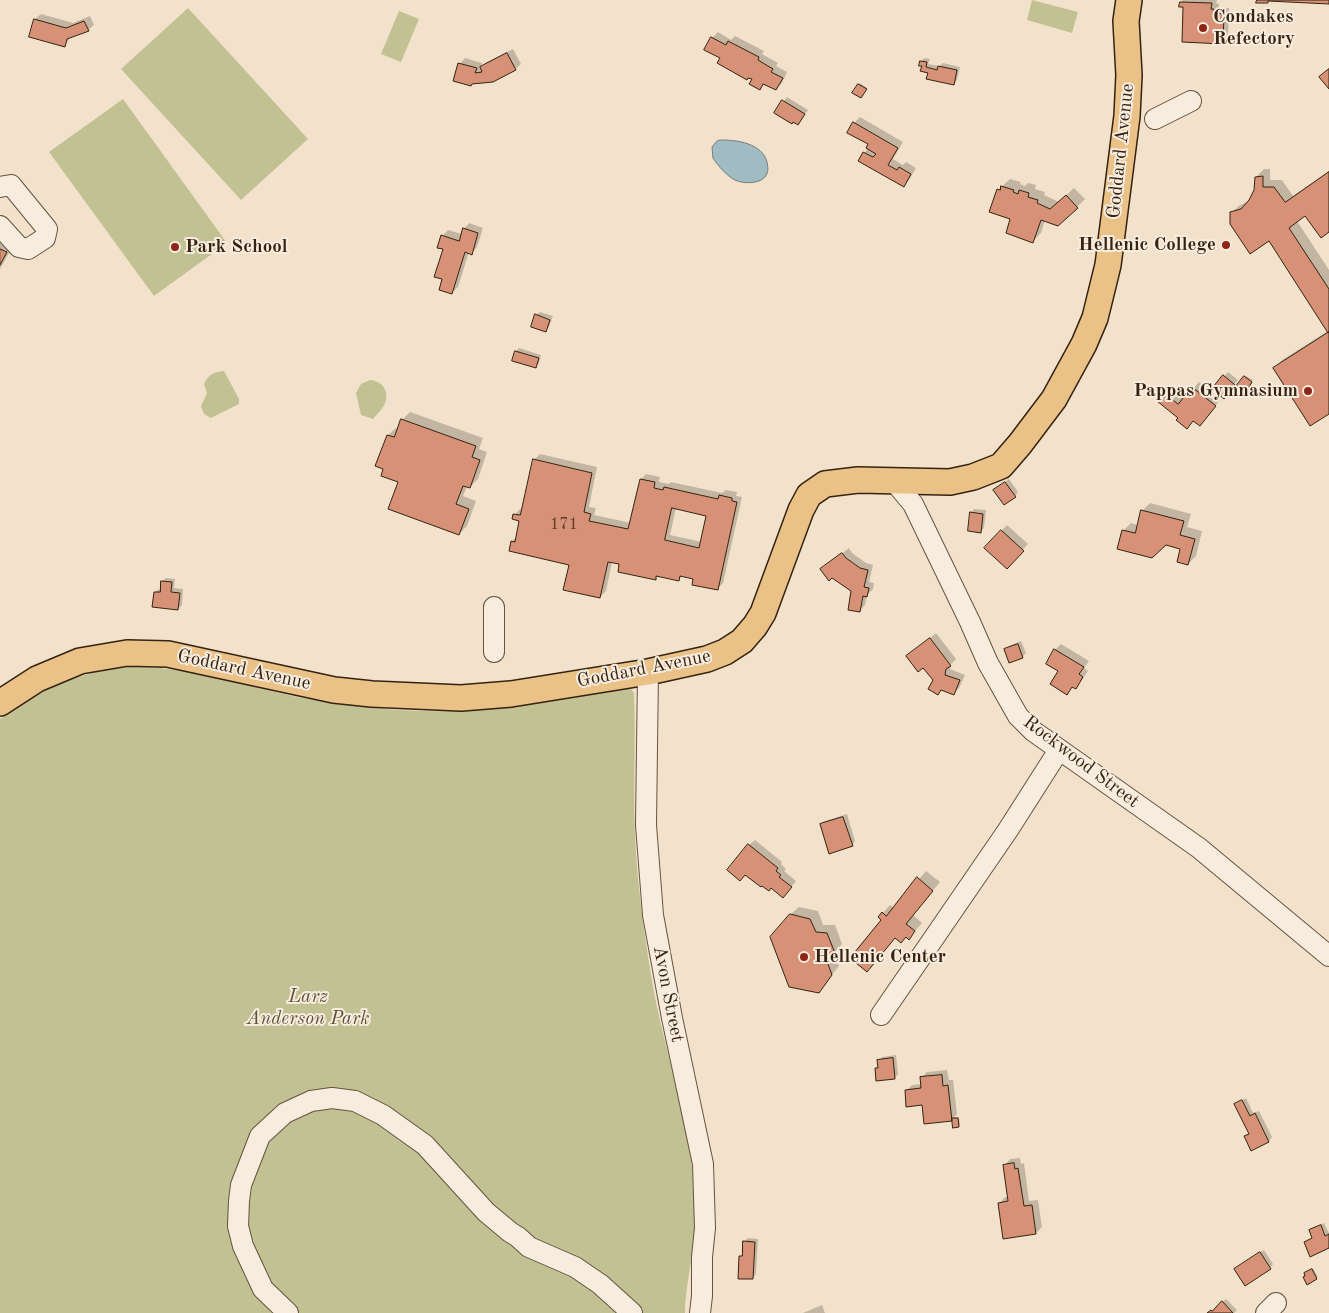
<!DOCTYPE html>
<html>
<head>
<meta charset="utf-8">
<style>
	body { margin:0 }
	canvas { display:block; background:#f3e2cb }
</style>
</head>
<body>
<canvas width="1329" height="1313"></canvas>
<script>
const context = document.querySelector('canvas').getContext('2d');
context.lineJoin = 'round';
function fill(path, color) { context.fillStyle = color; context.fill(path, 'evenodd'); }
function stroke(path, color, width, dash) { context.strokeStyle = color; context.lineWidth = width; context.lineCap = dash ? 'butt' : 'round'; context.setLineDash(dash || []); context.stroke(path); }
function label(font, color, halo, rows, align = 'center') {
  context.font = font + ' "Old Standard TT",serif'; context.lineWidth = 4; context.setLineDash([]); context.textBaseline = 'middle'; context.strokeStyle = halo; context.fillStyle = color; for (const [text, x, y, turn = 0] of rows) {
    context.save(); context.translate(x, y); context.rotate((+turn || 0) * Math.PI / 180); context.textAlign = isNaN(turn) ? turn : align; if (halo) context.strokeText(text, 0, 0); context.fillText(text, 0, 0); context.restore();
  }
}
const green = new Path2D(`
	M1032,0L1078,12L1072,33L1027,20Z
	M188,8L308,139L241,200L121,69Z
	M399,11L419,19L401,62L381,54Z
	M123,99L227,243L154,296L49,152Z
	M224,371L239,399V404L211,418L204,414L201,406L207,393L204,384C209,374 213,372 224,371Z
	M370,380C382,381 390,391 385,403C383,409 377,414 373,419L361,415L356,393L361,384Z
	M129,667C195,665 258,692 322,701C379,710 439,715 496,708C540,702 583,694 627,687L632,690L634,693C636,740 633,787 635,834C637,883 644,932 652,981C664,1052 691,1120 694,1192C695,1210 695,1228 693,1245C691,1268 685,1290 685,1313H0V719C39,690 80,671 129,667Z`);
const water = new Path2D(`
	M721,140C737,140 762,143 767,162C768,167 769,172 765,177C759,184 743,184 735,180C727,176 718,166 713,158L712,147L717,141Z`);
const shadow = new Path2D(`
	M1183,0H1217L1216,3L1219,4V8H1229L1228,37L1222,42L1181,2Z
	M41,14L73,23L90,16L94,25L88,30L71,37L64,46L30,36L35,19Z
	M718,32L731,40L735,36L764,51L762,54L778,63L776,66L787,72L782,83L776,89L765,83L760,89L754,79L721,57L712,38Z
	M513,49L521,64L515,69L474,82L460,64L465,58L482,63L480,69L487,62Z
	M925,58L930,59L928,64L940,66L943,63L960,67L957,80L954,84L929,72L921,61Z
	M860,83L867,88L862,96L859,85Z
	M787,97L808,110L798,124L775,113Z
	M860,117L903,142L893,159L903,165L906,162L916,168L909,180L903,185L860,160L868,148L869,144L854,123Z
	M1264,169H1270V180H1282L1293,196L1329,171V231L1306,214L1297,221L1329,270V412L1275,368L1282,360L1328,331L1269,239L1231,213L1240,205L1250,201L1256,188V177Z
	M1010,179L1021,182L1020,184L1025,186L1028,183L1036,185L1035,189L1045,192L1044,195L1059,202L1074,188L1085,199L1077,207L1045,220L1041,233L1033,241L1012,218L998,190Z
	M469,223L483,228L477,247L472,253L469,252L458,287L452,293L444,278V248L442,236L448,230L462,234L464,229Z
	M0,237L14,244L0,269Z
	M540,312L553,316L549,327L545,330L536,315Z
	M519,348L541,355L539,363L535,367L516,351Z
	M1228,372L1238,380L1227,393L1214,389Z
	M1246,376L1253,380L1247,389L1244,377Z
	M1199,382L1220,400L1205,419H1194L1180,418L1159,401L1171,388L1184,399Z
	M410,412L483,438L479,449L487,452L478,479L470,487L467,486L463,496L476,501L467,526L459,534L399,481L388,435L396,428L399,429L402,420Z
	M540,454L597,467L589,507L596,508L594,515L631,523L641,479L646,474L660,477L659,482L669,484L671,482L722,493L726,490L737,492L736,496L742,497L723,583L717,589L694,578L683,575L678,580L659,575L655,579L621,563L612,562L606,591L600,597L570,564L512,541L517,536L521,520L515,514L520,509H523L534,460ZM676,508L708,515L702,542L670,535Z
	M1009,479L1018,492L1015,496L998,487Z
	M1150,503L1191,514L1187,527L1202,531L1196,556L1188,564L1182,548L1123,531L1131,523L1138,525L1142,511Z
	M974,509L986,510L984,528L981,531L971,513Z
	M1007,525L1028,544L1012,562L985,548Z
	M849,548L852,553L866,563L873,565L869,582L874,583L873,589L867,595L865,605L859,611L852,591L822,569Z
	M166,578L175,579L174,588L183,589L182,605L178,609L155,592L159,589H161L162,581Z
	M936,633L956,659L951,664L950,669L965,675L959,688L953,694L942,689L938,693L934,680L914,651Z
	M1021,641L1026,653L1022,657L1005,650L1009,646Z
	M1061,644L1089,661L1084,668L1088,671L1081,681L1076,687L1074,686L1067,693L1059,670L1055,650Z
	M847,814L855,841L852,845L821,824L825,821Z
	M755,840L782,862L781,864L786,869L784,871L796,881L789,890L762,884L749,845Z
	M926,871L940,882L913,915L922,923L909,938L906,936L896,937L867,971L883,920V913L890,905L894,908Z
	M799,907L818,911L823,925H835L842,944L834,953L839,966L818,992L790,915Z
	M896,1055L898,1074L895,1078L876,1069L879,1066V1061L882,1057Z
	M947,1070L949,1080H953L957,1114L954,1117H959L960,1125L959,1126L953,1118L951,1120L924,1104L906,1091L912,1085L922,1084L921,1078L927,1072Z
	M1246,1098L1253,1113L1259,1111L1272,1137L1269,1141L1252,1149L1245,1137L1249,1133L1236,1104Z
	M1020,1158L1021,1164L1024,1163L1029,1201L1038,1200L1042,1227L1036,1233L1000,1203L1005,1197H1009L1005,1165L1010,1159Z
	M1324,1223L1329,1233V1247L1305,1242L1313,1237L1311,1231L1314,1227Z
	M748,1238L758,1239L756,1274L753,1278L740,1257L744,1253V1242Z
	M1264,1250L1273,1264L1270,1268L1239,1266Z
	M1313,1268L1318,1277L1316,1278L1306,1275L1307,1272Z
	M1226,1299L1237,1310L1234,1313H1209Z
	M822,1305L825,1313H803Z`);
const building = new Path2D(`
	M1257,0H1329V4L1268,1V3H1256Z
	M1180,2L1212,3L1211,9H1214V13L1224,14L1223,44L1182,42L1183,7H1179Z
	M34,19L66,28L84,21L89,31L67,39L65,47L29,37Z
	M711,37L726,45L728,41L759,57L758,60L773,69L771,72L783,78L776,90L763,84L760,90L749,84L752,79L748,78L747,80L717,63L720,58L704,50Z
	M507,53L516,70L493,82L472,84L471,86L453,81L458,63L477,68L475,73L482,72L480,67Z
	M920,61L927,62L926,67L937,70L938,66L957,70L954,85L926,79L928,73L920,71L922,66H919Z
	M1329,69V89L1319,77Z
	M858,84L867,89L861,98L852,93Z
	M782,100L805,114L798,125L793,122L792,124L774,113Z
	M853,122L898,148L888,165L897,170L899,167L911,174L904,187L858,161L863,152L873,157L876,154L866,148L868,144L847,133Z
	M1329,172V232L1321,238L1305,216L1289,228L1329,289V332L1328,333L1269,241L1250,254L1230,224V212L1241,209L1249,200L1254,190L1255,177L1263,176V187H1274L1285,202Z
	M1001,186L1014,190L1013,192L1018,194L1019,190L1029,193L1028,197L1038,200L1037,203L1050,209L1066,195L1078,208L1058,226L1041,220L1033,243L1006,233L1010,219L989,212L997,189L1000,190Z
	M463,228L478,233L472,255L465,252L452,294L439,290L442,279L434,277L443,249L437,248L441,235L459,241Z
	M0,249L7,252L0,265Z
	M535,314L550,320L546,332L531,327Z
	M1329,332V414L1310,426L1273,368Z
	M515,351L539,358L536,368L512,361Z
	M1223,375L1235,385L1224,399L1212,389Z
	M1244,376L1252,382L1246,392L1237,385Z
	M1192,387L1216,406L1200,426L1193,421L1187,429L1176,420L1178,418L1157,401L1164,393L1178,404Z
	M401,419L476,446L472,457L480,460L470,488L463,486L456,504L469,509L459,535L388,509L398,482L381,476L383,469L375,466L387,435L394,437Z
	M533,459L592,473L584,512L591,514L589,521L628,529L640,479L655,482L654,488L663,490L664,487L718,499L719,495L732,498V501L737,502L718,590L692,585L693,579L680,576L679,581L656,576V580L618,572L619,564L608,562L600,598L563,590L569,565L509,551L511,541L515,542L519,521L512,519L513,514L520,515ZM672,508L706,516L699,548L665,540Z
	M1005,482L1016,497L1004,505L993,490Z
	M1141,510L1184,521L1180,535L1195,539L1188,565L1177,562L1180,549L1166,545L1152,558L1117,549L1122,530L1135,533Z
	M970,512L983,514L981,533L968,531Z
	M1001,530L1024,551L1007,569L984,548Z
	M842,553L846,558L860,568L868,570L864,587L869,588L867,597L863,596L860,612L848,610L851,591L832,578L829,581L820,569Z
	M161,581L172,582L171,592L180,593L178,610L152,607L154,592H160Z
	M930,638L951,666L946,669L945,675L960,680L954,695L941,690L938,695L928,689L933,680L923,668L918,672L906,656Z
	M1018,644L1023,658L1009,663L1004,649Z
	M1054,649L1084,667L1079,674L1083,677L1076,689L1072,687L1067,695L1050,684L1058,671L1046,664Z
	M843,817L853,846L829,854L820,824Z
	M748,844L778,868L776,871L781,875L779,877L792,887L783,898L771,888L769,891L762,886L761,887L745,875L740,881L727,870Z
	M917,877L933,891L906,924L915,931L909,940L906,937L901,943L895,938L867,972L850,958L881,920L878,917L882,912L886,916Z
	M790,914L810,919L816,932L827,933L835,953L827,961L832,975L819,993L789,987L770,937Z
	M893,1058L895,1079L876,1081L875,1068H878L877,1060Z
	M942,1075L943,1086L948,1085L952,1121L924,1124L922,1105L906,1107L905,1090L921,1088L920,1077Z
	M1242,1100L1250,1116L1255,1113L1269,1142L1251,1151L1244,1136L1249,1134L1234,1104Z
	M952,1118H958L959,1127L953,1128Z
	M1014,1163L1015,1169L1018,1168L1024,1206L1032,1205L1036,1234L1003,1239L998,1203L1008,1201L1003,1165Z
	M1321,1225L1325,1236L1329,1234V1248L1310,1257L1304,1242L1312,1238L1309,1230Z
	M743,1241L755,1242L753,1279H738L739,1256H742Z
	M1260,1252L1271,1269L1245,1286L1234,1269Z
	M1312,1269L1317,1279L1307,1285L1303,1277L1305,1276L1304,1273Z
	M1222,1301L1233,1313H1207L1211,1310L1212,1311Z`);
const minor = new Path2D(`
	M1155,119L1191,101
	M0,187L11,185L47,229L45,238L28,249L19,247L0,226
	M893,480L913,504L970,622L988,663L1018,716L1033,731L1199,848L1329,956
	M494,607V652
	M648,672L646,825L653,915L672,1018L703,1164L705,1228L702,1257V1296L700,1313
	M881,1015L1008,830L1059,750
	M288,1313L263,1289L243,1246L238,1226L239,1201L241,1185L260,1136L285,1113L311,1101L332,1098L355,1101L383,1115L425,1145L486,1212L510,1232L518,1237L529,1247L575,1267L600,1284L632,1313
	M1266,1313L1276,1303`);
const major = new Path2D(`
	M0,703L37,679L80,661L127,653L168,654L334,690L372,694L461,698L511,694L648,672L707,659L725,652L742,641L755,626L763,613L801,510L809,495L825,484L858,480L950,482L973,477L1001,466L1020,444L1054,399L1084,344L1095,318L1108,265L1127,116L1129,75L1126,21L1129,0`);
const markers = [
	[1203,28,5,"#8f2418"],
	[1226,245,5,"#8f2418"],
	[175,247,5,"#8f2418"],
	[1308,391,5,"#8f2418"],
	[804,957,5,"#8f2418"]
];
const numberNames = [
	["171",564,525]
];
const poiNames = [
	["Condakes",1213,17],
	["Refectory",1213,39],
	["Hellenic College",1216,245,"right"],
	["Park School",185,247],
	["Pappas Gymnasium",1298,391,"right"],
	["Hellenic Center",814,957]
];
const streetNames = [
	["Goddard Avenue",1121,151,-84],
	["Goddard Avenue",644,669,-11],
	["Goddard Avenue",244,670,12],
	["Rockwood Street",1081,762,37],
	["Avon Street",668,994,79]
];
const parkNames = [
	["Larz",308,997],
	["Anderson Park",308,1019]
];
fill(green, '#c2c193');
fill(water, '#a0bbc1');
stroke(water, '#757e7a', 1);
fill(shadow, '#0003');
fill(building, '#d69177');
stroke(building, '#342310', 1);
stroke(minor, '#64533f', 22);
stroke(major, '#342310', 28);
stroke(minor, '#f7ecdd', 20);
stroke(major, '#eac186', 25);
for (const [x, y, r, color] of markers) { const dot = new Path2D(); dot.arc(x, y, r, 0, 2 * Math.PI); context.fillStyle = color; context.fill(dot); stroke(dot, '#f7ecdd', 2); }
label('16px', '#5c3e2a', null, numberNames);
label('bold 19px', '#342310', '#f7ecdd', poiNames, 'left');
label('19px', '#342310', '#f7ecdd', streetNames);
label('italic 19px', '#5f5237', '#f7ecdd', parkNames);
</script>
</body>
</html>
